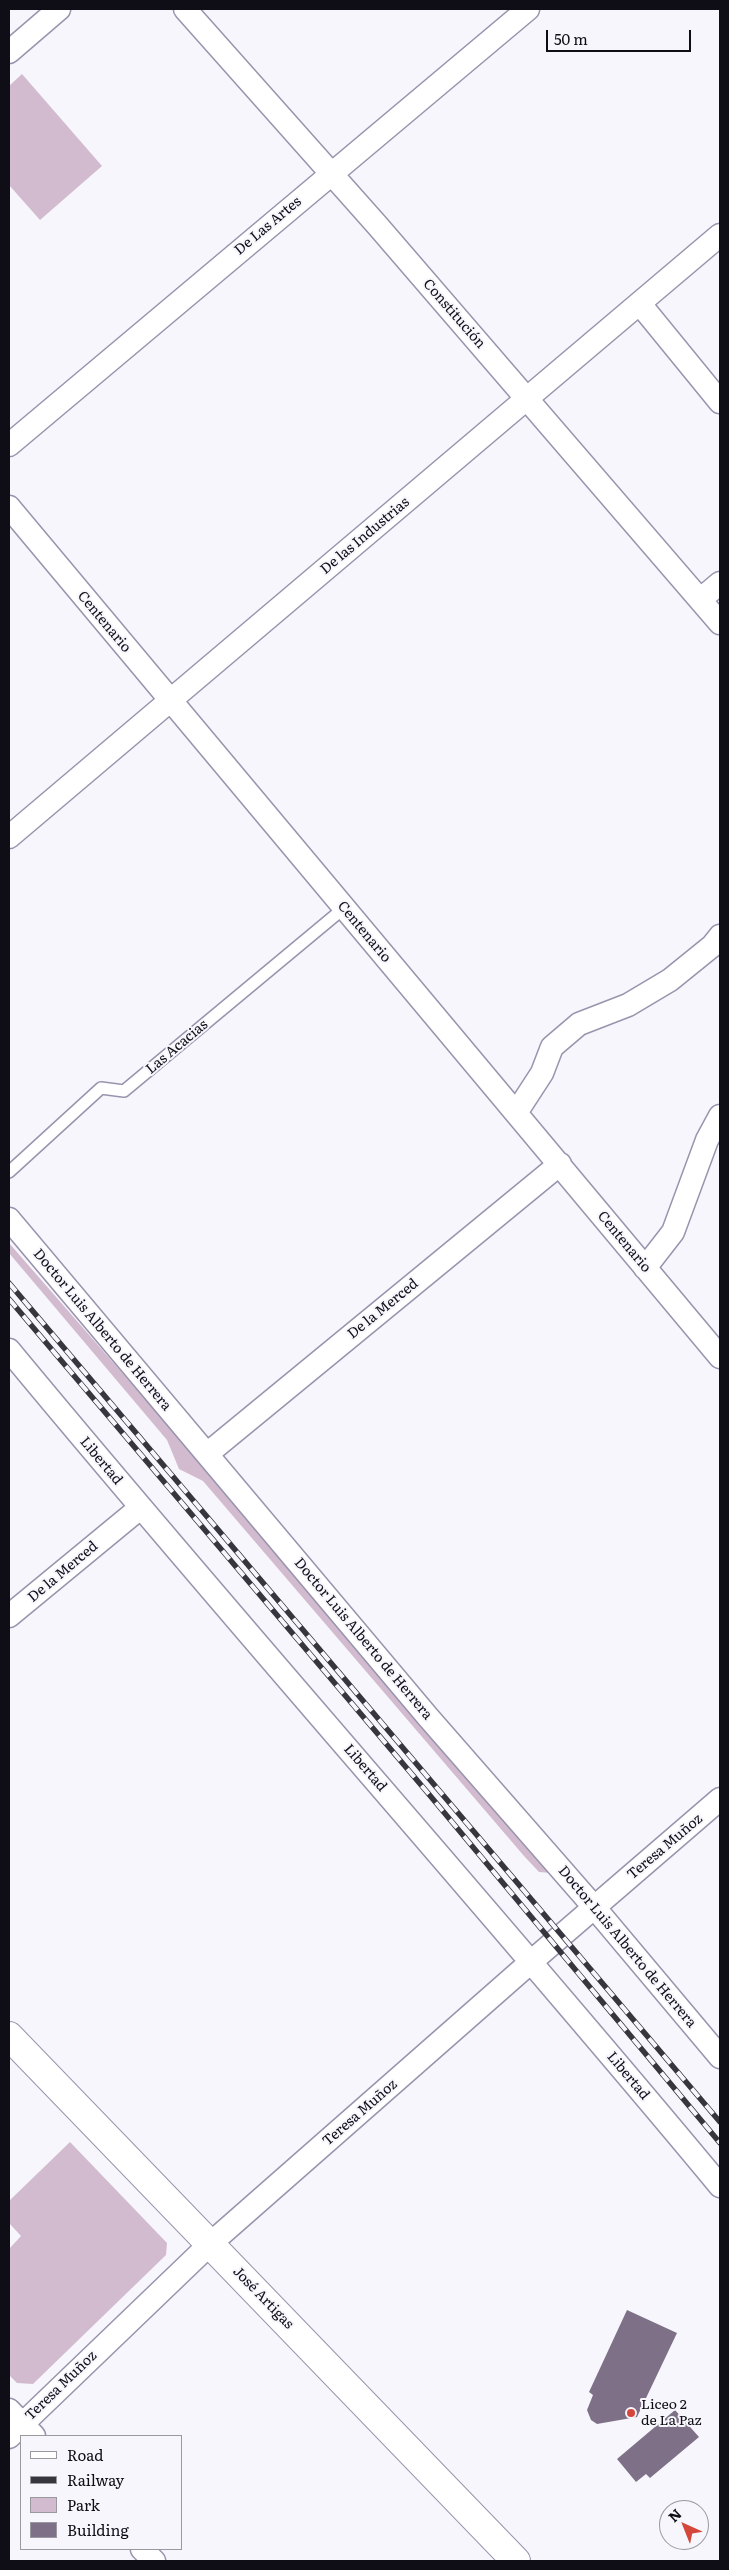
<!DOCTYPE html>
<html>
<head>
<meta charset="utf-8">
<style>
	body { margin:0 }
	#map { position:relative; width:729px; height:2570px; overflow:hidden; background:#f7f6fc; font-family:Literata,serif }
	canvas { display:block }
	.frame { position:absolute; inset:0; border:10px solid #0f0d16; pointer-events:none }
	.legend { position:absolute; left:20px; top:2435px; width:162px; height:115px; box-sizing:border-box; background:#f7f6fc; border:1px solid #9a99a0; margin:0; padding:6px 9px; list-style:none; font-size:15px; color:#0f0d16 }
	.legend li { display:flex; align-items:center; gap:10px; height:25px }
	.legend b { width:25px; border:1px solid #9a99a0 }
	.north { position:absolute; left:659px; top:2500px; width:50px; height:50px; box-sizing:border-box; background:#f7f6fc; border:1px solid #9a99a0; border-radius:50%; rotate:316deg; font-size:14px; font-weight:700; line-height:20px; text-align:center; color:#0f0d16 }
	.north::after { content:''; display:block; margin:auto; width:18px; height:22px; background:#d4473a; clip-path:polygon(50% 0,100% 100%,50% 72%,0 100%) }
	.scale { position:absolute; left:546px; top:30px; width:145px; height:22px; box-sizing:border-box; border:2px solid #0f0d16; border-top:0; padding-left:6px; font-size:15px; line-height:18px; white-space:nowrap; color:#0f0d16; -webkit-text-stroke:4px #f7f6fc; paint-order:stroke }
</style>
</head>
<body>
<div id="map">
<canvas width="729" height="2570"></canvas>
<div class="frame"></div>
<ul class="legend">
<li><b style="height:6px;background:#fff"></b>Road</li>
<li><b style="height:6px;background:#37353e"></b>Railway</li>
<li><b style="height:14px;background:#d2bbcf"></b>Park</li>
<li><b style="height:14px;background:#7e7187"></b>Building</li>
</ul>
<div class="north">N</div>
<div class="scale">50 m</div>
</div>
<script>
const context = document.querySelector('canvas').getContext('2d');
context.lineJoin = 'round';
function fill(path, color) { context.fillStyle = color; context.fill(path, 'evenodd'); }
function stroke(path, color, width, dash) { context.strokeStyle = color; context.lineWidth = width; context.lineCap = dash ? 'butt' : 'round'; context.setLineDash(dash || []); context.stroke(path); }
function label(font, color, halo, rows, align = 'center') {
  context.font = font + ' Literata,serif'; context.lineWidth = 4; context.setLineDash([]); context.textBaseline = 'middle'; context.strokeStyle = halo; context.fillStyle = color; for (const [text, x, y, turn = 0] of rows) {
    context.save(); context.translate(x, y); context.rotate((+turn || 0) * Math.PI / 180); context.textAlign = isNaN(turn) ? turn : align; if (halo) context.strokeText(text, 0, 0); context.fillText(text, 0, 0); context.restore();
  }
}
const green = new Path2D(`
	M22,74L102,166L40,220L9,185V86Z
	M9,1243L552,1866L551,1873L539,1872L524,1856L203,1481L179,1469L167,1440L9,1253Z
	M70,2142L167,2243L166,2255L33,2384L17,2383L9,2375V2249L21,2236L9,2223V2201Z`);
const building = new Path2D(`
	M627,2310L677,2333L637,2417L597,2424L591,2420L587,2410L593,2395L589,2392Z
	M675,2410L699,2437L650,2478L646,2474L636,2482L617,2459Z`);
const lane = new Path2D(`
	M9,1172L101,1088L124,1091L344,908`);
const street = new Path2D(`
	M185,9L377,225L720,623
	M9,52L59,9
	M640,304L720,402
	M9,445L528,9
	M9,507L720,1357
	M701,599L720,583
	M9,837L720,235
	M516,1113L542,1073L552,1047L579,1024L628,1005L670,980L712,946L720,936
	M9,1219L428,1717L594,1907L720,2057
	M645,1268L673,1232L707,1140L720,1116
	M9,1350C242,1632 487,1905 720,2186
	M207,1454L560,1164
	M9,1616L140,1508
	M9,2410L34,2436
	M9,2437L210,2244L532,1961L720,1799
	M142,2549L154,2561`);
const secondary = new Path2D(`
	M9,2036L516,2561`);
const rail = new Path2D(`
	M9,1283L720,2122
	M9,1299L427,1792L720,2143`);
const markers = [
	[631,2413,5,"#d4473a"]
];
const streetNames = [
	["De Las Artes",268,226,-40],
	["Constitución",454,314,49],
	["De las Industrias",365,536,-40],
	["Centenario",104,622,50],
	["Centenario",364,932,50],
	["Las Acacias",177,1047,-40],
	["Centenario",624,1242,50],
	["De la Merced",383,1309,-39],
	["Doctor Luis Alberto de Herrera",102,1330,50],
	["Libertad",101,1461,50],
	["De la Merced",63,1572,-40],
	["Doctor Luis Alberto de Herrera",363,1639,50],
	["Libertad",365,1768,49],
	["Teresa Muñoz",665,1847,-40],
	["Doctor Luis Alberto de Herrera",627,1947,50],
	["Libertad",628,2076,50],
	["Teresa Muñoz",360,2113,-41],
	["José Artigas",263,2298,46],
	["Teresa Muñoz",61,2386,-44]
];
const poiNames = [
	["Liceo 2",641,2405],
	["de La Paz",641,2421]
];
fill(green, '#d2bbcf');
fill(building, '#7e7187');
stroke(lane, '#9894ad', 14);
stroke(street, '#9894ad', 25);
stroke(secondary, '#9894ad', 30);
stroke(lane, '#fff', 11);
stroke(street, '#fff', 22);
stroke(secondary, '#fff', 28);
stroke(rail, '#37353e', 5.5);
stroke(rail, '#f7f6fc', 4, [11]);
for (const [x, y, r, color] of markers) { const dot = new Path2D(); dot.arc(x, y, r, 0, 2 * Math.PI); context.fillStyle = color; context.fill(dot); stroke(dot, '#f7f6fc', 2); }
label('14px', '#0f0d16', '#f7f6fc', streetNames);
label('14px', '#0f0d16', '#f7f6fc', poiNames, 'left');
</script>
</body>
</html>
